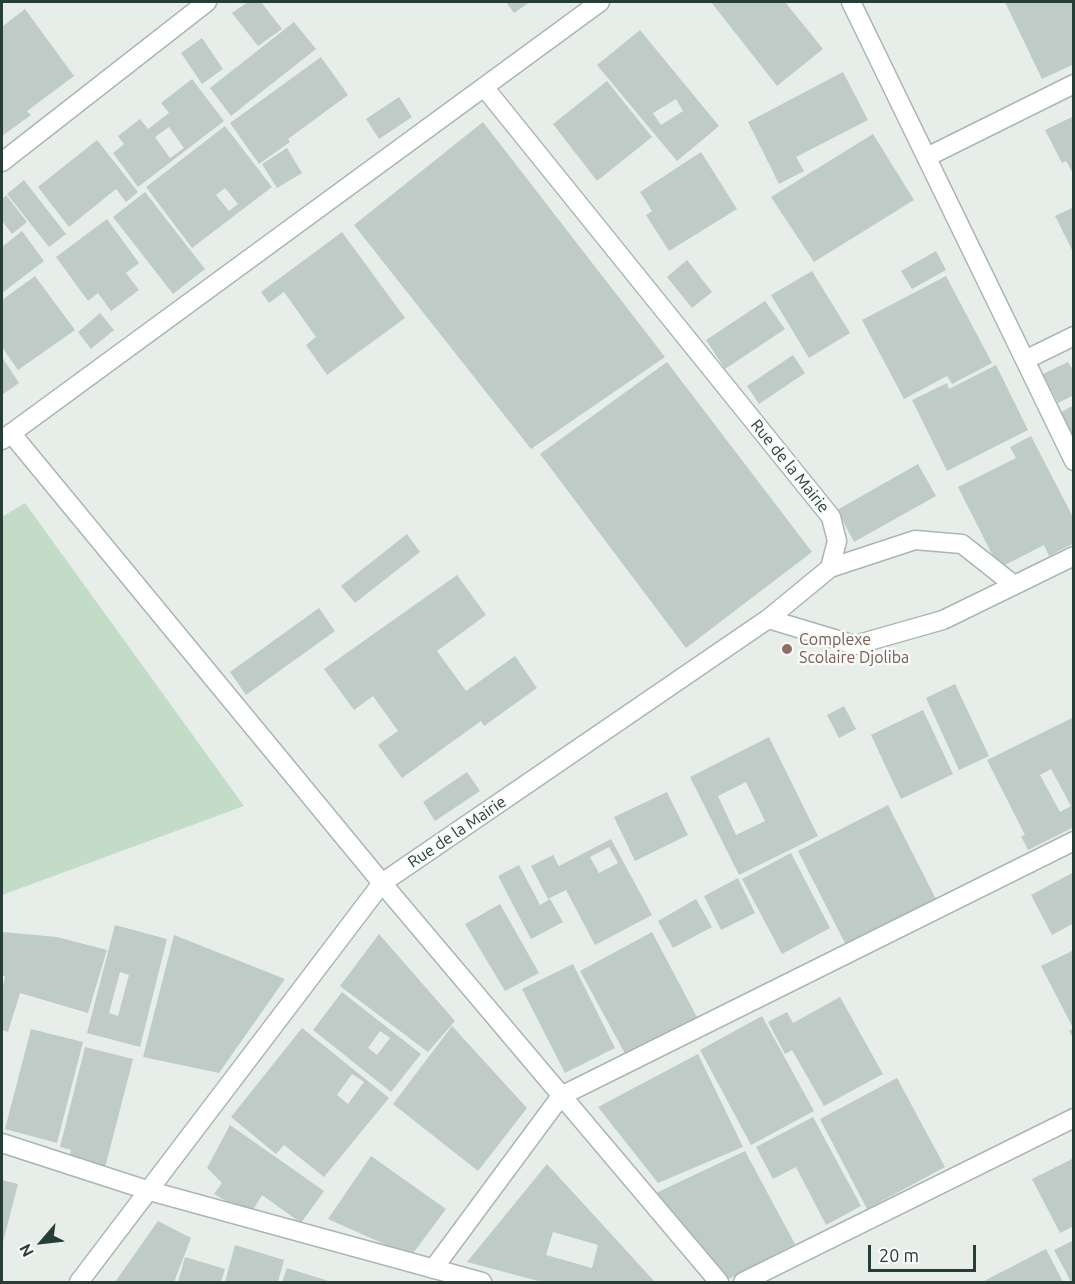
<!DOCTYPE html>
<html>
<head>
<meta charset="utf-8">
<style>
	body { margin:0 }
	#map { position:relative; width:1075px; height:1284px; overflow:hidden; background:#e7eeea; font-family:Ubuntu,sans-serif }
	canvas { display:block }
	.frame { position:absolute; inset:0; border:3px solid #273e36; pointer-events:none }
	.north { position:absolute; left:12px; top:1212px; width:60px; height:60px; -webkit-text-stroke:4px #f7faf8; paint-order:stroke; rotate:242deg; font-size:16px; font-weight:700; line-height:24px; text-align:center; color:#273e36 }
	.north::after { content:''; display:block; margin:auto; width:21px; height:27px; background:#273e36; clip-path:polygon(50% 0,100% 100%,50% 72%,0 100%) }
	.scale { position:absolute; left:868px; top:1245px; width:108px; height:27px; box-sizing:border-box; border:3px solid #273e36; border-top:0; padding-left:8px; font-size:18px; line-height:21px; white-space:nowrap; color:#273e36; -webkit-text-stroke:4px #f7faf8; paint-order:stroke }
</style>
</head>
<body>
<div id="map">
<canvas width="1075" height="1284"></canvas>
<div class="frame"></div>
<div class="north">N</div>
<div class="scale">20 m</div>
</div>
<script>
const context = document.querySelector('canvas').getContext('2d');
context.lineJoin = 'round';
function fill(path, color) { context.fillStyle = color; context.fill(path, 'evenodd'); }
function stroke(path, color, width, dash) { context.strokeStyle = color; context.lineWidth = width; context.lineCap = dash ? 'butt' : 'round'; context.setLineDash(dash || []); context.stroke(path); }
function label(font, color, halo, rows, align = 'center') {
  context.font = font + ' Ubuntu,sans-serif'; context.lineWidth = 5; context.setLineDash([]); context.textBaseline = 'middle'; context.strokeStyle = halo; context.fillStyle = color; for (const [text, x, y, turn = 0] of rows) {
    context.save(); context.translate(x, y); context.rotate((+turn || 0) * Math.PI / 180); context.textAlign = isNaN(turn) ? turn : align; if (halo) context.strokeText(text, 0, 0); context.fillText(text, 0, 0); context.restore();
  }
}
const green = new Path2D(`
	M25,503L244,806L2,895V517Z`);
const building = new Path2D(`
	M248,2H261L282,29L258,46L232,13Z
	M506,2H530L514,13Z
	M711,2H785L823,49L777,86Z
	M1005,2H1074V64L1042,79Z
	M25,9L74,76L27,111L31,115L2,136V27Z
	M294,22L316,49L231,116L210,88Z
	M640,30L719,126L677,161L597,65ZM676,99L683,111L661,125L653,113Z
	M202,38L223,69L202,84L181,53Z
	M321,57L348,95L288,139L290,142L259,164L230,123Z
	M843,72L868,120L796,157L804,171L779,184L748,122Z
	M192,79L224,121L138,187L113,153L124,144L118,136L140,119L148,129L169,113L161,103ZM169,127L184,148L170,158L155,137Z
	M607,81L652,137L597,181L553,124Z
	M399,97L412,117L379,139L366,119Z
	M1074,116V175L1066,161L1062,163L1045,130Z
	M483,122L665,357L531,449L354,225Z
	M225,126L272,187L192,248L146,187ZM225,188L238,204L229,211L216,195Z
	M873,134L914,200L814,262L771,197Z
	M97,140L138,192L126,202L116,189L69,227L38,187Z
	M287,148L302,173L277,188L262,164Z
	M701,152L737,209L669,251L646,215L652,211L640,192Z
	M24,180L66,234L49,247L7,194Z
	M145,192L205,269L173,294L113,217Z
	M6,195L27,222L12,234L2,221V199Z
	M1074,207V254L1055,216Z
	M107,219L139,263L126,273L139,290L111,311L98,293L88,301L56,257Z
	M22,231L44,261L2,293V247Z
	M342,232L405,318L327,375L306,345L316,337L284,292L269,303L261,292Z
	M936,251L946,270L912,289L901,271Z
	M687,260L712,292L692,308L667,277Z
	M812,271L850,333L809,358L771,295Z
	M35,276L75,330L18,370L2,347V300Z
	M946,276L992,363L952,384L947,376L904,399L862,320Z
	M765,301L785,329L725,369L706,340Z
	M100,313L114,330L91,349L78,332Z
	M793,355L805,373L759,404L747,386Z
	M2,357L19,383L2,395Z
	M667,362L812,552L686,648L540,454Z
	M1068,362L1074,372V395L1058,403L1043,374Z
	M996,365L1028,430L947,471L912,400L947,383L949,389Z
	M1074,405V447L1056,415Z
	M1031,436L1074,519V543L1049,556L1044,545L999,568L958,487L1016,458L1010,447Z
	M918,464L936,496L854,542L837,510Z
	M407,534L420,552L355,603L341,586Z
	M457,575L486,615L437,651L466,691L515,656L537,688L484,726L481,721L402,778L378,745L398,731L373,696L354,710L324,669Z
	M319,608L335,631L246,695L230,672Z
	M955,684L989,756L959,770L926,698Z
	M844,706L856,729L839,738L827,715Z
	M923,710L953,774L901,799L871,735Z
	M1072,718L1074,827L1028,850L1021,836L1025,835L987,760ZM1051,769L1071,806L1060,812L1040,775Z
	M769,737L818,836L739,875L690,777ZM746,782L765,821L736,835L718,796Z
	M467,772L480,791L435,821L423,802Z
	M667,792L688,835L635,861L614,817Z
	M888,805L938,903L848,949L798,851Z
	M611,839L652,915L595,945L566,890L548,899L531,866L553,855L559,866ZM609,847L618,863L599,873L590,857Z
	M791,853L830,928L782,954L742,879Z
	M519,865L540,905L550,899L563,922L531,939L498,876Z
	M1074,872V923L1052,935L1031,895Z
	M738,878L755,913L721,930L704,896Z
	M696,899L712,927L673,948L658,921Z
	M500,904L539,973L505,991L465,924Z
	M115,925L167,939L140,1047L87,1033ZM120,972L129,975L118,1016L109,1013Z
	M2,932L57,937L107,950L88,1013L20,993L8,1032L2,1030V992L5,976H2Z
	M652,932L699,1021L628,1059L580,971Z
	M379,934L455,1021L428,1052L340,986Z
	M174,935L285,979L219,1073L143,1057Z
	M1074,950V1040L1069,1031L1073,1028L1041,966Z
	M573,964L615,1048L565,1073L522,989Z
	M342,992L421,1054L391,1092L313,1030ZM380,1031L390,1038L377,1055L368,1048Z
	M840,997L883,1074L824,1106L792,1050L785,1054L768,1022L787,1012L793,1023Z
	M762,1016L814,1111L751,1145L700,1050Z
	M452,1026L527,1108L478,1171L393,1104Z
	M302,1028L389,1098L324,1177L284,1145L276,1154L231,1117ZM352,1074L364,1082L348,1104L337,1095Z
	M31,1029L83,1042L57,1143L5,1129Z
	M85,1047L133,1059L105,1168L69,1159L71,1150L60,1147Z
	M698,1054L743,1147L658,1183L598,1107Z
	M897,1078L945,1167L867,1209L820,1119Z
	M813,1117L861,1206L826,1225L796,1167L773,1179L756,1147Z
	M230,1125L324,1191L301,1223L262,1195L250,1215L214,1194L222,1183L207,1168Z
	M745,1151L795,1244L723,1282L656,1193Z
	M371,1156L446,1209L411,1256L328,1219Z
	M1074,1158V1226L1060,1233L1032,1179Z
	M547,1164L655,1282H542L467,1262ZM553,1232L598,1245L592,1268L546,1255Z
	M2,1180L18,1184L2,1246Z
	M158,1221L191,1238L174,1282H115Z
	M1074,1240V1282H1071L1054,1250Z
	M235,1245L284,1260L278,1282H225Z
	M1046,1249L1063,1282H982Z
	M185,1257L225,1269L221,1282H178Z
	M287,1268L332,1282H282Z`);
const minor = new Path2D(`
	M851,2L1074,461
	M927,157L1074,84
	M2,162L207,2
	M1025,360L1074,336
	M11,433L382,883L719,1282
	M2,440L600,2
	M830,568L915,540L962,544L1014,585
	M768,619L855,645L943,620L1074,556
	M2,1143L150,1191L482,1282
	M433,1269L561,1096L1074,841
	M79,1282L382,883L768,619L830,568L837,541L831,517L484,87
	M743,1282L1074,1118`);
const markers = [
	[787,649,6,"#8d6e63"]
];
const streetNames = [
	["Rue de la Mairie",790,466,51],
	["Rue de la Mairie",457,832,-34]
];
const educationNames = [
	["Complexe",799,640],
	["Scolaire Djoliba",799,658]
];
fill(green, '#c2dcc7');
fill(building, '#bfcbc6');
stroke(minor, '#aab6b0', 21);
stroke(minor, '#fff', 18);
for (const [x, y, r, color] of markers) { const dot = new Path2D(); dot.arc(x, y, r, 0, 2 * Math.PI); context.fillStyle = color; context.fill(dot); stroke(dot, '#f7faf8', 2); }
label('16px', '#273e36', '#f7faf8', streetNames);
label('16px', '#785e54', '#f7faf8', educationNames, 'left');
</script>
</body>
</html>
